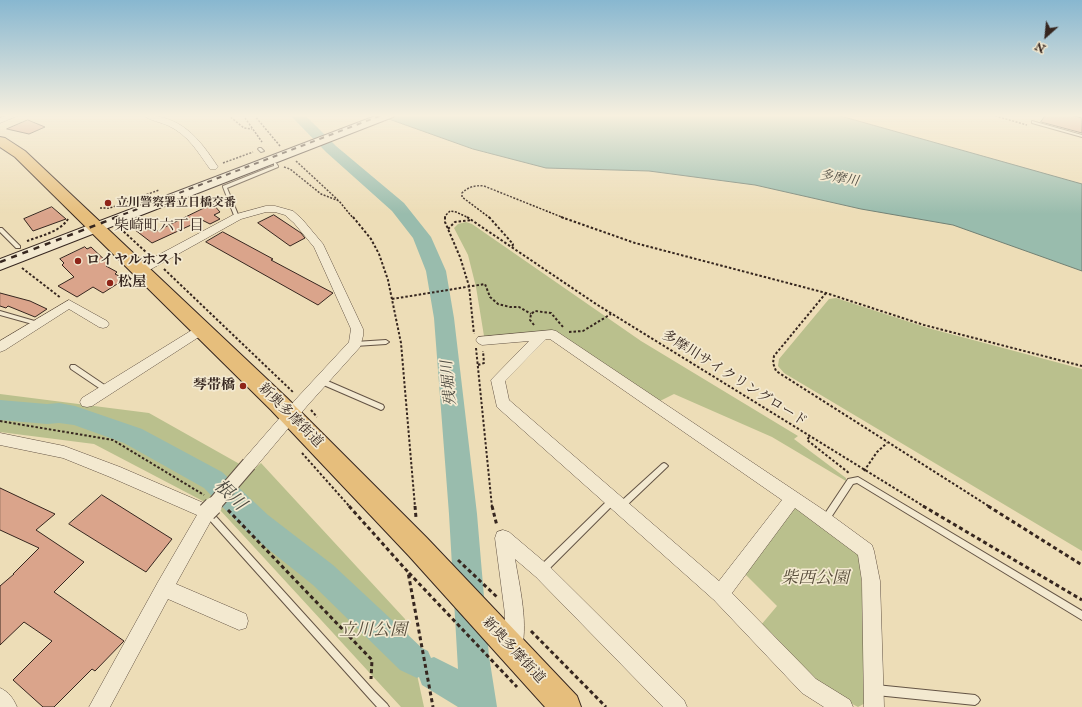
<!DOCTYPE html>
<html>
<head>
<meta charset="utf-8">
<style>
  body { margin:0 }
  #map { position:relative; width:1082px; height:707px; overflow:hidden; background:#edddb7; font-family:"IM FELL Double Pica",serif }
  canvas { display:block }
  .north { position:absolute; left:1026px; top:16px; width:40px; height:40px; -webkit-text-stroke:3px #f3e9d0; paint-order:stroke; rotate:207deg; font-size:11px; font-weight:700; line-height:16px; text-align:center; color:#36261f }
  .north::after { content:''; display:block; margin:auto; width:14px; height:18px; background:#36261f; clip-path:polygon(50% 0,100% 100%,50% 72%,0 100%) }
</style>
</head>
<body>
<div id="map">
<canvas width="1082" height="707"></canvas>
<div class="north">N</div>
</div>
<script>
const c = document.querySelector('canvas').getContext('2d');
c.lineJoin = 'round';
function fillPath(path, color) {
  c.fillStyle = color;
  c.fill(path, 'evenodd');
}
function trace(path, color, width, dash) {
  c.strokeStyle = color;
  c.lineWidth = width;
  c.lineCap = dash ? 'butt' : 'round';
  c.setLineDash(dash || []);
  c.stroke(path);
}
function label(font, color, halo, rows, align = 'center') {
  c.font = font + ' "IM FELL Double Pica","Noto Serif JP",serif';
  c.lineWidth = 3.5;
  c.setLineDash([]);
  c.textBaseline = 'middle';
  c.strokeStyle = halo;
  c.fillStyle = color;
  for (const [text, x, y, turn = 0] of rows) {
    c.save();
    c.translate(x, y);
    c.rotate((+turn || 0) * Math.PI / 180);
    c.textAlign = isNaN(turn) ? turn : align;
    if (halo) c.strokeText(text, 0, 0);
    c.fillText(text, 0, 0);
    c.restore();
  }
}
const green = new Path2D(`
  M466 222 472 224 641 341 798 436 794 439 846 478V481L772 437 674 394 658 402 554 331 484 336 476 287 468 255 454 228 458 224Z
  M836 298 928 328 1082 369V551L784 373 778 366 779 359 829 299Z
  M0 394 149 413 252 471 261 463 405 619 424 707H401L220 510 94 444 0 432Z
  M795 506 859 554 871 700 858 707 810 681 761 625 777 606 745 574Z`);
const water = new Path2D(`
  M378 115H837L1082 184V271L953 225 861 209 755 185 649 171 546 168 473 149Z`);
const river = new Path2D(`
  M290 115H305L336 146 404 203 431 237 446 271 454 318 477 514 489 656 497 707H458L422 685 419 677 417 678 400 670 313 585 248 533 204 488 124 443 74 425 59 423 47 424 0 420V400L47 404 59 403 75 406 142 429 222 472 268 515 333 565 422 648 428 651 431 658 434 657 458 669 449 514 434 318 426 271 413 238 392 211 326 152Z`);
const building = new Path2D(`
  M1046 115H1071L1082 118V133L1041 122Z
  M28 120 45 127 29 134 7 129Z
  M213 204 220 212 214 215 220 219 210 224 202 220 152 243 130 226 132 221 154 232Z
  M52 207 66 219 33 231 24 219Z
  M274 215 301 233 305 238 290 246 258 223Z
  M223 232 273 259 271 260 333 293 318 305 206 242Z
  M85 247 87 249 91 247 109 264 106 266 117 272 115 274 125 279 103 293 93 287 77 297 58 286 74 277 62 265 64 263 60 259Z
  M0 293 30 301 47 309 35 317 8 306 6 308 0 306Z
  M0 488 55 514 36 530 84 562 54 592 124 641 95 671 92 669 54 707H43L13 680 52 641 24 622 0 645V586L14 574H13L39 548 0 530Z
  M102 495 172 539 146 572 69 524Z`);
const pathFar2 = new Path2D(`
  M228 115 244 128 252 129
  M243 115 262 142
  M254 115 280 146
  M992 115 1027 125
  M296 161 338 200
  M223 163 253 152
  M284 167 290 169 321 194 339 201 353 218
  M100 208H110L159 190
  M445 218V216L450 211 456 212 469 218
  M490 218 462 197V193C468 187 475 185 484 186L564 218`);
const pathFar1 = new Path2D(`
  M353 217 371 239 379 254 388 280 401 343 415 507
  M445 217V222L460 257 469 286 474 334
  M467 217 596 304 925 507
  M489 217 513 244 512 248
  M561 217 635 243 826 293 924 325 1082 366
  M123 228 122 230 148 254
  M448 229 455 222 472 220
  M27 241C40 236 60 232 68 219
  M22 268 61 298
  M164 269 294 393
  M826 293 774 356 773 363 776 371 990 507
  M392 299 485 284 490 297 498 304 510 307H519L531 314
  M534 325 530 320 531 314 535 311 551 313 563 327
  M569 332 583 331 611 314
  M476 348 492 507
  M478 365 484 363 483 351
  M311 410 317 417
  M0 421 113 440 204 495
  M809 437 807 440 849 473
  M302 453 350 507
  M864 471 877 452 887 443`);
const path = new Path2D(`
  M349 506 408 572 433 707
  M415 506 416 518
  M492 506 497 526
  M923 506 1082 600
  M988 506 1082 565
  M228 510 372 660 371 679
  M458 560 497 597
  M409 573 517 687
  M531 631 606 707`);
const service = new Path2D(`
  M1032 121 1082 135V137L1032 123Z
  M259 148H261L264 151 261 152 258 149Z
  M274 163H276L278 166V167L227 188 239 217V218H235L223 187V186L268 168 274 166Z
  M0 228H2L20 246V248H16L0 232Z
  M0 311 38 322 39 323 36 325 0 315Z
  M386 340 389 342 386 344 355 346 352 344 355 342Z
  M71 365H75L109 388 110 390 109 392H105L71 369 70 367Z
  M319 379H323L383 405 384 407 383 409 381 410 379 409 319 383 318 381Z
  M664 463 666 464 668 466 666 468 624 508 621 509 618 508 617 506 618 504 662 464Z
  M858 477 1082 611V620L857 483 853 484 828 522 825 523 822 522 821 520 822 518 848 479Z
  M612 498 615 499 616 501 615 503 545 573 542 574 539 573 538 570 539 567 609 499Z
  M208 510 211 511 374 691 387 704 389 707H377L368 697 205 515 204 513 205 511Z
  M876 685 975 695 978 697 980 700 978 703 975 705 876 695 873 693 871 690 873 687Z`);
const minor = new Path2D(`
  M8 115H20L0 123V118Z
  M143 115C181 115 199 138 218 167L216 169H210C198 152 188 135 169 126 161 122 150 121 143 115Z
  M266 206H275L293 211 302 219 323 244 363 329V336L360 347 307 406 254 469 249 471 244 469 241 464 244 459 297 398 349 342 351 329 314 247 294 223 285 215 275 212H266L241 219 144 273H136L134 270 136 267 233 215Z
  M69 300 107 321 109 324 107 327 103 328 99 327 69 309 5 350 0 352V341Z
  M201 326 205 327 207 330 205 333 92 406 87 407 82 406 80 402 82 398 197 327Z
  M552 330 556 331 831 515 872 545 874 551 880 581 884 707H864L862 581 858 555 795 508 732 593 816 679 850 700 853 707H824L802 693 714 600 497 407 491 380 529 341 482 345 478 343 476 340 478 337ZM546 339H550L782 500 719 581 509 400 505 381Z
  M0 433 64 446 120 467 213 507 215 512 213 517 176 584 246 614 248 621 246 628 239 630 168 599 110 707H89L158 582 197 515 110 477 63 458 0 445Z
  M503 530 509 532 548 565 684 700 687 707H663L536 577 515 559C519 584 530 629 520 653L513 655 506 653 504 646 505 614 495 538 497 532Z
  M0 688C9 692 13 698 17 707H0Z`);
const secondary = new Path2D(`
  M378 115H395L393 117 0 270V259Z`);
const primary = new Path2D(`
  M0 137 5 138 25 151 287 398 427 538 577 696 581 707H545L409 556 271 410 15 157 0 147Z`);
const railFar1 = new Path2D(`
  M114 218 382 115`);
const rail = new Path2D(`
  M0 262 117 217`);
const minorBridgeFar1 = new Path2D(`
  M212 507 249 464`);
const minorBridge = new Path2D(`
  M207 512 213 506`);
const markers = [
  [108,203,4,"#8f2418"],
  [78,261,4,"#8f2418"],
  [110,283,4,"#8f2418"],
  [243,386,4,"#8f2418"]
];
const farPoinames = [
  ["立川警察署立日橋交番",116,203]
];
const farWaternames = [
  ["多摩川",839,179,10]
];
const poiNames = [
  ["ロイヤルホスト",86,261],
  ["松屋",118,283],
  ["琴帯橋",235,386,"right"]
];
const streetNames = [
  ["多摩川サイクリングロード",734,379,32],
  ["新奥多摩街道",290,416,45],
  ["新奥多摩街道",513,651,47]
];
const neighbourhoodNames = [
  ["柴崎町六丁目",159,227]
];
const waterNames = [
  ["残堀川",450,383,-95]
];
const nearParknames = [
  ["柴西公園",815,579],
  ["立川公園",373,631]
];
const nearWaternames = [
  ["根川",229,496,43]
];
fillPath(green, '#bac08d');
fillPath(water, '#99bcad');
trace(water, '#718074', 1);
fillPath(river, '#99bcad');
fillPath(building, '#daa48b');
trace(building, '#36261f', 1);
trace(service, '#645445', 2);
trace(minor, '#645445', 1);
trace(secondary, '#36261f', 2);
trace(primary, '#36261f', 2);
trace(pathFar2, '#36261f', 1.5, [2, 1.5]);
trace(pathFar1, '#36261f', 2, [2.5, 2]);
trace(path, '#36261f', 3, [4, 3]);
fillPath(service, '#f3e9d0');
fillPath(minor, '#f3e9d0');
fillPath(secondary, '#f3e9d0');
fillPath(primary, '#e6be7c');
trace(railFar1, '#36261f', 2, [5, 5]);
trace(rail, '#36261f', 2.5, [6, 6]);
trace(minorBridgeFar1, '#645445', 16, []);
trace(minorBridge, '#645445', 20, []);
trace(minorBridgeFar1, '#f3e9d0', 14);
trace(minorBridge, '#f3e9d0', 18);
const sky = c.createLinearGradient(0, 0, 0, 214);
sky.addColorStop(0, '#88b7d0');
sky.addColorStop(0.54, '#f7f0df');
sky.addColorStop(1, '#f7f0df00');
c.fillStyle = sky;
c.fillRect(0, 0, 1082, 214);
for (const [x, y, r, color] of markers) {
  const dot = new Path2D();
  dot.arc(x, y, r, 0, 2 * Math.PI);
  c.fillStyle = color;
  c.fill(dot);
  trace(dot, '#f3e9d0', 1.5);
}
label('bold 12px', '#36261f', '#f3e9d0', farPoinames, 'left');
label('italic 13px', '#4f4c42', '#f3e9d0', farWaternames);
label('bold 14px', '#36261f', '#f3e9d0', poiNames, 'left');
label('14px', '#36261f', '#f3e9d0', streetNames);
label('15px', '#36261f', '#f3e9d0', neighbourhoodNames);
label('italic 15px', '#4f4c42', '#f3e9d0', waterNames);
label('italic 17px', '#574c3a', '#f3e9d0', nearParknames);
label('italic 18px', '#4f4c42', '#f3e9d0', nearWaternames);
</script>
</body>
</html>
